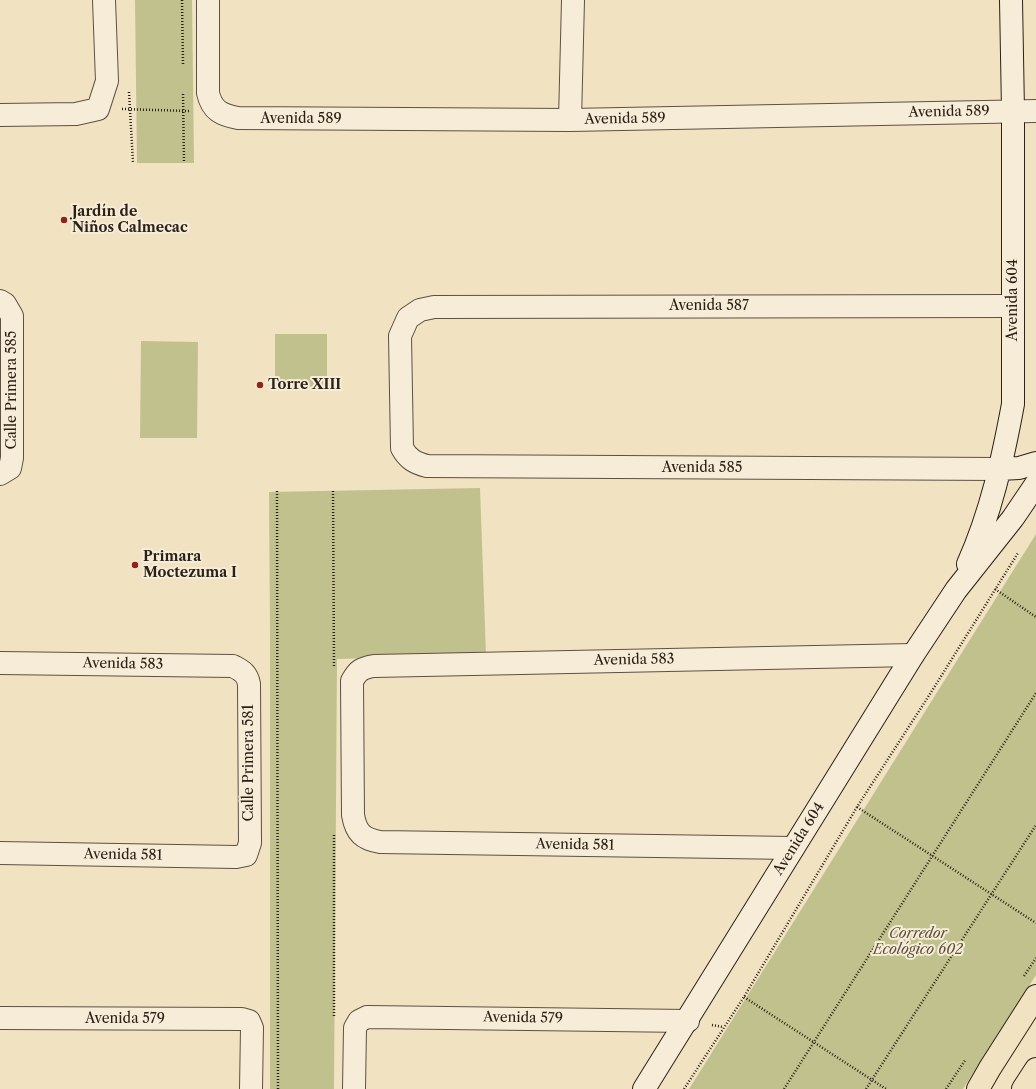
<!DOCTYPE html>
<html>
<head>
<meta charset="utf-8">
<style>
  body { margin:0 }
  canvas { display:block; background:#f1e2c2 }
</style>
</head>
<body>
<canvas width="1036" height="1089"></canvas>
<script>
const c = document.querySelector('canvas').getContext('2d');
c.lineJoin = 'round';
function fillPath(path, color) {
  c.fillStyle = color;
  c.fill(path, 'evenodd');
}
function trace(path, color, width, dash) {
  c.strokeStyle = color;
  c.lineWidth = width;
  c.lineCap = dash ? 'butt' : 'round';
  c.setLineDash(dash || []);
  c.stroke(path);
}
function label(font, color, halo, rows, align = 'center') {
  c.font = font + ' "Libre Caslon Text",serif';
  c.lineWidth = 4;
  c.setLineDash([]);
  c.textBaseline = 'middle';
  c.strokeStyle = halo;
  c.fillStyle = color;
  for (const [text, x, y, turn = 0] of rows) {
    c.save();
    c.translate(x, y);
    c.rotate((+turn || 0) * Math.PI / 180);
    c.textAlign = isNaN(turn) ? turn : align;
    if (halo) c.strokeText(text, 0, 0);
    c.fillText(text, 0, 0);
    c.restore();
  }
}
const green = new Path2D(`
  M135 0H192L194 163H137Z
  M275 334H327V387H275Z
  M141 341 198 342 197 438H140Z
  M480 488 486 655 337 659 334 1089H270V635L269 492Z
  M1036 534V975L963 1089H689Z`);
const path = new Path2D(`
  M182 0 183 65
  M129 92 133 163
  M183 94 184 163
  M122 109 189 111
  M277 491 278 1089
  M333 491 334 666
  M995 589 1036 617
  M857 807 1036 923
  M334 835V1016
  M1024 976 1036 958
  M744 997 886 1089
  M712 1025 723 1027
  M684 1089 744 997 857 807 930 694 1018 553
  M784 1089 1036 693
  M866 1089 1036 825
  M946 1089 966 1059`);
const street = new Path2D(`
  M208 0V93C212 111 222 115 238 118L570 120 1036 111
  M0 115 76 114 98 109 107 81 104 0
  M570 120 573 0
  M0 301 5 304 12 316V458L10 468 0 474
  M1000 469 427 466C415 463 408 459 402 448L400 336 408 318 420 310 434 307 1012 306
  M0 663 233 666C242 671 247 673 249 684L250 843 246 855 236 857 0 853
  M793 848 380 842C363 839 356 833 353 815L352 681C358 670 362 668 374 666L913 655
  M0 1018 242 1019 249 1021 252 1028 251 1089
  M354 1089 355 1028 359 1021 367 1017 688 1021`);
const secondary = new Path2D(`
  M1000 469 1019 468 1036 463
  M968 564C991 513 1003 458 1013 404V111L1011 0
  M644 1089 913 655 956 590 1013 518 1036 484`);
const primary = new Path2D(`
  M978 1089 990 1068 1036 996
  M1023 1089 1036 1069`);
const markers = [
  [64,220,4,"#8f2418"],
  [260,385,4,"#8f2418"],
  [135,565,4,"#8f2418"]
];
const streetNames = [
  ["Avenida 589",949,112,-1],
  ["Avenida 589",301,119],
  ["Avenida 589",625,119,-1],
  ["Avenida 604",1013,300,-90],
  ["Avenida 587",709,306],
  ["Calle Primera 585",12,390,-90],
  ["Avenida 585",702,468],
  ["Avenida 583",634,660,-1],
  ["Avenida 583",123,664,1],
  ["Calle Primera 581",249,763,-90],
  ["Avenida 604",799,839,-58],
  ["Avenida 581",575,845,1],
  ["Avenida 581",123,855,1],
  ["Avenida 579",523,1018,1],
  ["Avenida 579",125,1019]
];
const poiNames = [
  ["Jardín de",72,212],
  ["Niños Calmecac",72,228],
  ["Torre XIII",268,385],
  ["Primara",143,557],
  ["Moctezuma I",143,573]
];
const parkNames = [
  ["Corredor",918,934],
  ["Ecológico 602",918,950]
];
fillPath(green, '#c1c18e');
trace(street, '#5d5142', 24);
trace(secondary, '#2c2117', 24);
trace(primary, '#2c2117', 24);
trace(path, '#2c2117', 2.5, [1, 2]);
trace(street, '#f6ecd7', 22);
trace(secondary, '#f6ecd7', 22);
trace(primary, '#f1e2c2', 22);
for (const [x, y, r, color] of markers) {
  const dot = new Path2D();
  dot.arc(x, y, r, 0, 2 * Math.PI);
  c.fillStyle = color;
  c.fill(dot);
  trace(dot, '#f6ecd7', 1.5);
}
label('14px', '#2c2117', '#f6ecd7', streetNames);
label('bold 14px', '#2c2117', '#f6ecd7', poiNames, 'left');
label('italic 14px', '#59513b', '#f6ecd7', parkNames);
</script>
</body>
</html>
